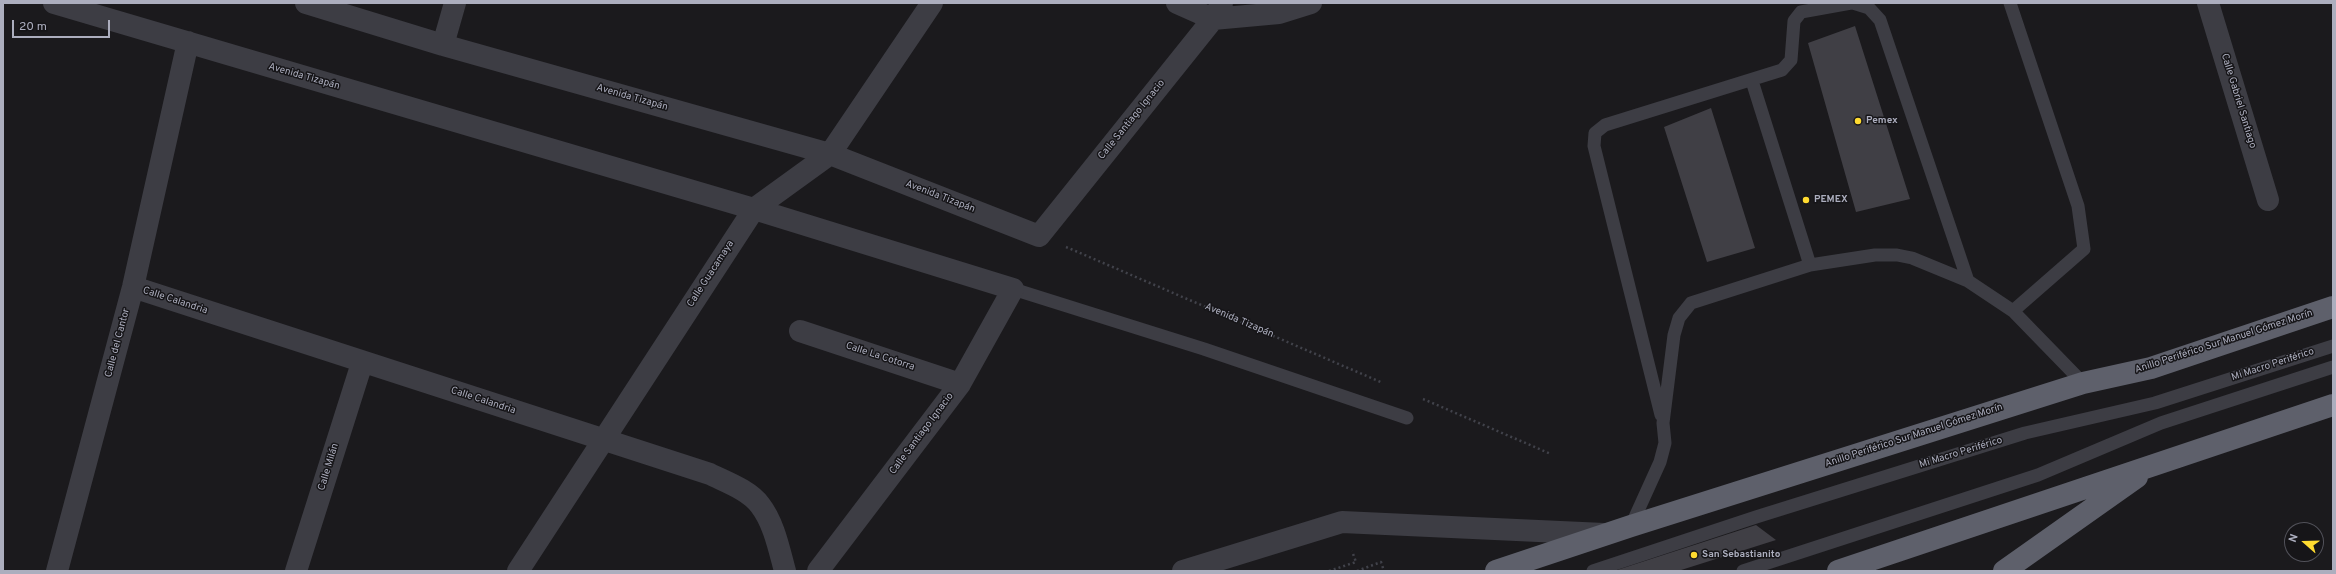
<!DOCTYPE html>
<html>
<head>
<meta charset="utf-8">
<style>
  body { margin:0 }
  #map { position:relative; width:2336px; height:574px; overflow:hidden; background:#1b1a1d; font-family:Overpass,sans-serif }
  canvas { display:block }
  .frame { position:absolute; inset:0; border:4px solid #acaebe; pointer-events:none }
  .north { position:absolute; left:2284px; top:522px; width:40px; height:40px; box-sizing:border-box; background:#161518; border:1px solid #52525a; border-radius:50%; rotate:290deg; font-size:11px; font-weight:700; line-height:16px; text-align:center; color:#acaebe }
  .north::after { content:''; display:block; margin:auto; width:14px; height:18px; background:#ffdb30; clip-path:polygon(50% 0,100% 100%,50% 72%,0 100%) }
  .scale { position:absolute; left:12px; top:20px; width:98px; height:18px; box-sizing:border-box; border:2px solid #acaebe; border-top:0; padding-left:5px; font-size:12px; line-height:14px; white-space:nowrap; color:#acaebe; -webkit-text-stroke:3px #161518; paint-order:stroke }
</style>
</head>
<body>
<div id="map">
<canvas width="2336" height="574"></canvas>
<div class="frame"></div>
<div class="north">N</div>
<div class="scale">20 m</div>
</div>
<script>
const c = document.querySelector('canvas').getContext('2d');
c.lineJoin = 'round';
function fillPath(path, color) {
  c.fillStyle = color;
  c.fill(path, 'evenodd');
}
function trace(path, color, width, dash) {
  c.strokeStyle = color;
  c.lineWidth = width;
  c.lineCap = dash ? 'butt' : 'round';
  c.setLineDash(dash || []);
  c.stroke(path);
}
function label(font, color, halo, rows, align = 'center') {
  c.font = font + ' Overpass,sans-serif';
  c.lineWidth = 3;
  c.setLineDash([]);
  c.textBaseline = 'middle';
  c.strokeStyle = halo;
  c.fillStyle = color;
  for (const [text, x, y, turn = 0] of rows) {
    c.save();
    c.translate(x, y);
    c.rotate((+turn || 0) * Math.PI / 180);
    c.textAlign = isNaN(turn) ? turn : align;
    if (halo) c.strokeText(text, 0, 0);
    c.fillText(text, 0, 0);
    c.restore();
  }
}
const building = new Path2D(`
  M1855 26 1910 199 1856 212 1808 43Z
  M1711 108 1755 248 1707 262 1664 127Z
  M1756 525 1776 540 1678 571H1614Z`);
const path = new Path2D(`
  M1066 247 1383 383
  M1423 399 1551 454
  M1329 571 1356 562 1352 551
  M1357 571 1381 562 1384 571`);
const service = new Path2D(`
  M1853 3 1869 8 1880 20 1968 281
  M2010 3 2078 206 2084 249 2013 311
  M1752 81 1810 265
  M1013 289 1204 349 1407 418
  M1661 415 1594 146 1595 133 1605 125 1782 70 1791 60 1794 21 1801 12 1851 3
  M1631 526 1660 462 1665 443 1663 423 1674 335 1679 318 1691 303 1810 265 1875 255H1897L1912 258 1968 281 2013 311 2083 383
  M1593 571 1756 517 2025 433 2155 403 2333 346
  M1743 571 2038 475 2161 423 2333 367`);
const minor = new Path2D(`
  M54 3 754 209 1013 289 960 384 818 571
  M306 3 443 45 830 154 1039 236 1213 19 1222 3
  M1177 3 1213 19 1279 13 1311 3
  M2208 3 2268 200
  M443 45 455 3
  M133 287 710 474C726 482 749 490 760 505 774 523 779 549 785 571
  M800 331 960 384
  M57 571 133 287 188 42
  M296 571 362 363
  M518 571 754 209 830 154 932 3`);
const tertiary = new Path2D(`
  M1183 571 1342 522 1604 534`);
const trunk = new Path2D(`
  M1496 571 1631 526 2083 383 2151 368 2333 307
  M1838 571 2333 405
  M2004 571 2137 477`);
const markers = [
  [1858,121,4,"#ffdb30"],
  [1806,200,4,"#ffdb30"],
  [1694,555,4,"#ffdb30"]
];
const streetNames = [
  ["Avenida Tizapán",304,77,16],
  ["Avenida Tizapán",632,98,16],
  ["Calle Gabriel Santiago",2238,101,73],
  ["Calle Santiago Ignacio",1132,120,-51],
  ["Avenida Tizapán",940,197,21],
  ["Calle Guacamaya",711,274,-57],
  ["Calle Calandria",175,301,18],
  ["Avenida Tizapán",1239,321,23],
  ["Anillo Periférico Sur Manuel Gómez Morín",2224,342,-18],
  ["Calle del Cantor",118,343,-75],
  ["Calle La Cotorra",880,357,18],
  ["Mi Macro Periférico",2273,365,-18],
  ["Calle Calandria",483,401,18],
  ["Calle Santiago Ignacio",922,434,-53],
  ["Anillo Periférico Sur Manuel Gómez Morín",1914,436,-18],
  ["Mi Macro Periférico",1961,453,-17],
  ["Calle Milán",329,467,-73]
];
const poiNames = [
  ["Pemex",1866,121],
  ["PEMEX",1814,200],
  ["San Sebastianito",1702,555]
];
fillPath(building, '#403f45');
trace(path, '#41424a', 2.5, [2, 3]);
trace(service, '#3d3d44', 13);
trace(minor, '#3d3d44', 22);
trace(tertiary, '#3d3d44', 22);
trace(trunk, '#5e606b', 22);
for (const [x, y, r, color] of markers) {
  const dot = new Path2D();
  dot.arc(x, y, r, 0, 2 * Math.PI);
  c.fillStyle = color;
  c.fill(dot);
  trace(dot, '#161518', 1.5);
}
label('10px', '#acaebe', '#161518', streetNames);
label('bold 10px', '#acaebe', '#161518', poiNames, 'left');
</script>
</body>
</html>
